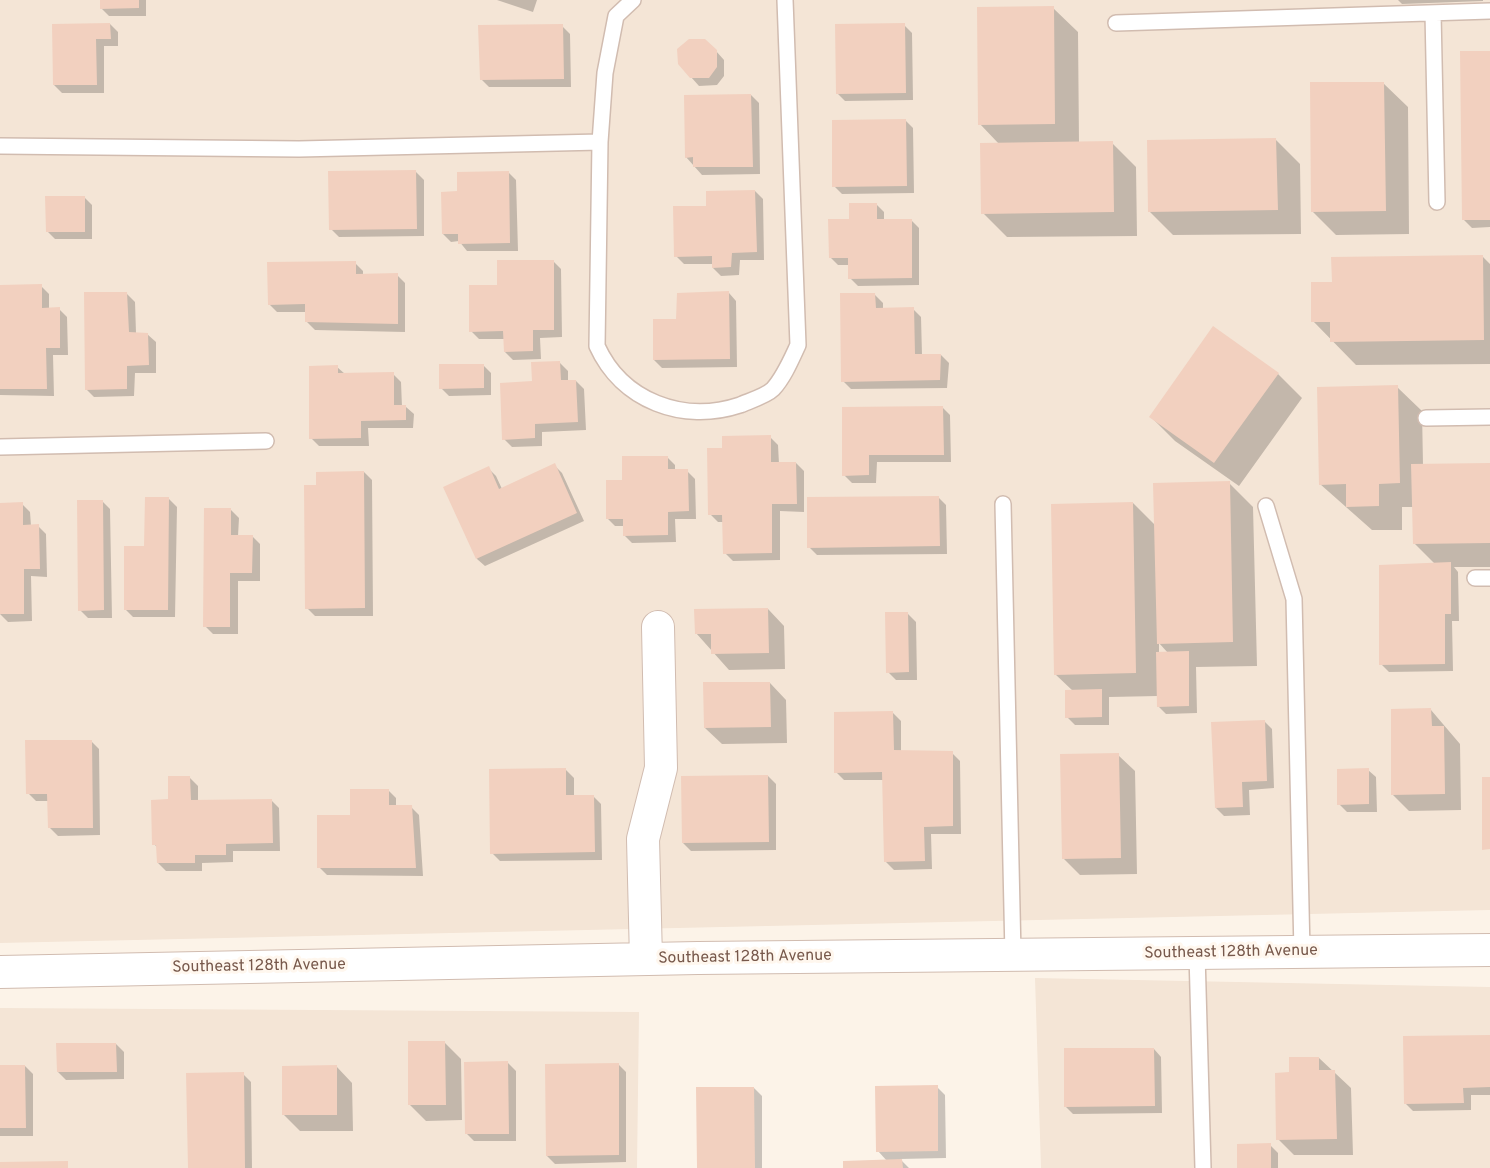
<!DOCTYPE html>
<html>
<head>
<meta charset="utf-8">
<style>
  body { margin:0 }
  canvas { display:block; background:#fcf3e8 }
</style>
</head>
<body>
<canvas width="1490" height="1168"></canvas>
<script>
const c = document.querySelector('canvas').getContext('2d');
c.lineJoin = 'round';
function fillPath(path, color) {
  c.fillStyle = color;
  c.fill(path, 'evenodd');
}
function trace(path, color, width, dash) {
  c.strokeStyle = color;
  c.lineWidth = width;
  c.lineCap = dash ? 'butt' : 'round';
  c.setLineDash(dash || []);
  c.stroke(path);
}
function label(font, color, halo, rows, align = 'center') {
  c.font = font + ' Overpass,sans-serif';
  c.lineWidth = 6;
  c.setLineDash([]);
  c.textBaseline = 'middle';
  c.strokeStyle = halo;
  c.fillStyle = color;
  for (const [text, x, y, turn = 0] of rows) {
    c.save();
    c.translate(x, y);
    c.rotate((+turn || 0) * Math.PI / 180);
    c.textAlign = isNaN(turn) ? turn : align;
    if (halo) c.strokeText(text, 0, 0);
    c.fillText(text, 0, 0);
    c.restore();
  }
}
const residential = new Path2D(`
  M0 0H1490V910L0 943Z
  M1035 978 1490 987V1168H1041Z
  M0 1008 639 1012 637 1168H0Z`);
const shadow = new Path2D(`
  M101 0H146V16H109L101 8Z
  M497 0H537L533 12Z
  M1398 0H1483V1L1402 4Z
  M1053 8 1078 32 1079 143H1112L1136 167 1137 236 1007 237 983 213 999 144 980 124Z
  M110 24 118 32V46H104V93H62L54 85 53 25Z
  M904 25 912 33 913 100 845 101 837 93Z
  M562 26 570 34 571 87H489L481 79Z
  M716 51 724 60V76L717 85 699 86 691 77Z
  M1490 52V227L1472 228 1464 220Z
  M1383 83 1408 107 1409 234 1336 235 1312 211Z
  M751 95 759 103 760 174 702 175 686 157Z
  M905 120 913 128 914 193 842 194 834 186Z
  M1276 140 1300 164 1301 234 1173 235 1149 211Z
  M416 172 424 180V236L339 237 331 229Z
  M508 172 516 180 518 251H467L459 241 451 242 443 234 458 193Z
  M755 191 763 199 764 260H740L739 275 721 276 713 268 714 264H684L676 256 708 207Z
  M84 197 92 205V239H55L47 231Z
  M876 204 884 212V220H911L919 228V285L858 286 850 278V265H838L830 257 851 221Z
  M1483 257 1490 264V364L1356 365 1313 321 1333 283Z
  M553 261 561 269 562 337 540 338 541 359 513 360 505 352V339H479L471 331 499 287Z
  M355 263 363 271V275H397L405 283V332L315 330 307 322V312H277L269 304Z
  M0 286H41L49 294V309H59L67 317 68 355H53L54 396 0 395Z
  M729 293 736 301 737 367 662 368 654 360 677 320Z
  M127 294 135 302 136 333 147 334 156 342V373H135L134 396 94 397 86 389Z
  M875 295 883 303V309H913L921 317 922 355H941L949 363 947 388 851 389 843 381Z
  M560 363 568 371V382L576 381 584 389 586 430 542 432V446L512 447 504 439 534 383Z
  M483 365 491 373V395L449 396 441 388Z
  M337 367 345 374H393L401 382 402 407H406L414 414 413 428H368L369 446H319L311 438Z
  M1278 374 1302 398 1239 486 1175 441 1151 417Z
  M1397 387 1422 411 1423 465 1490 464V567H1454L1458 572 1459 621H1452L1453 671 1389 672 1381 664 1435 564 1414 543V507H1402V530H1372L1320 484Z
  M942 407 950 415 951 462H877L876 483H852L844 475 843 409Z
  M770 437 778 445 779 464 796 463 804 471V512L780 511V560L733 561 725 553 724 522H718L710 514 723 449Z
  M667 457 675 465V471H687L695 479 696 519H675L676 542 632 543 624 535V526H615L607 518Z
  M554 465 562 473 584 521 485 566 477 559 488 468 496 476 502 489Z
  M364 472 372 480 373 616H315L307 608 317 487Z
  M1229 483 1253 507 1257 666 1196 667 1197 713 1166 714 1158 706V696L1109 697V725H1075L1067 717 1073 691 1055 674 1133 503 1156 526ZM1159 643 1168 653H1159Z
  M938 497 946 505 947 554 817 555 809 547Z
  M169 499 177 507 175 617H133L125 609 146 547Z
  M102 501 110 509 112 618H88L80 610Z
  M0 504H22L30 512 31 526H38L46 534 47 577 31 576 32 621 8 622 0 614Z
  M231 510 239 518 238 536H252L260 544V581H238V634H213L205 626Z
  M768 609 784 626 785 669 729 670 696 633Z
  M908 614 916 622 917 680H896L888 672Z
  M770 683 786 700 787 743 722 744 705 728Z
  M1431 710 1460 744 1461 810 1409 811 1392 794Z
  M893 713 901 721V752L952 753 960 761 961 834H931L932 869 894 870 886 862 884 780H844L836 772Z
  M1264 721 1272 729 1274 788 1249 790 1250 815 1224 816 1216 808Z
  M91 741 99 749 100 835 58 836 50 828 49 801H36L28 793Z
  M1118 755 1135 771 1137 874 1080 875 1064 859Z
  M566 770 574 778V797L593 796 601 804 602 860 500 861 492 853Z
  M1368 770 1376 777 1377 812H1347L1339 804Z
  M768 776 776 784V850L691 851 683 843Z
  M190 778 198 786V801L271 800 279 808 280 851H233V862L202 863V871H166L158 863V848L154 844 170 801Z
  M388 790 396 798V807H411L419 815 423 876 327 875 319 867 352 817Z
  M1490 1036V1095H1471V1110L1413 1111 1405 1103Z
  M444 1042 461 1059 462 1120 426 1121 410 1105Z
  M116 1044 124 1052V1079L66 1080 58 1072Z
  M1154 1049 1161 1057 1162 1113 1073 1114 1065 1106Z
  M1319 1058 1351 1088 1353 1155H1294L1278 1139 1291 1074Z
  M508 1063 516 1071V1141H474L466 1133Z
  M618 1064 626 1072V1162L555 1164 547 1156Z
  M0 1066H25L33 1074V1136H0Z
  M336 1066 352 1083 353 1131H300L284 1115Z
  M243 1074 251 1082 252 1168H189Z
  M937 1087 945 1095 946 1158 900 1159 909 1168H845L887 1161 878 1151Z
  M754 1088 762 1096V1168H699Z
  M1270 1145 1278 1153V1168H1239Z`);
const building = new Path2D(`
  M100 0H139V8L100 9Z
  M1054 6 1055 124 978 125 977 7Z
  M110 23 111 39H96L97 85H53L52 24Z
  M905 23 906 93 836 94 835 24Z
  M563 24 564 79 480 80 478 25Z
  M689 39H705L717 50V67L709 78H690L678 64 677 49Z
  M1460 51H1490V220H1462Z
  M1310 82H1384L1386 211 1311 212Z
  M751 94 753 167H693V157L685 158 684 95Z
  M906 119 907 186 832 187V120Z
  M1276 138 1278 210 1148 212 1147 140Z
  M1113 141 1114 212 981 214 980 143Z
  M416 170 417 229 329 230 328 171Z
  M509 171 510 243 458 244V234H442L441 192 457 191V172Z
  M755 190 757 252 732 253 731 267 712 268V256L674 257 673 206H706V191Z
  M45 196H85V232H46Z
  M849 203H877V219H912V278L848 279V258H829L828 219H849Z
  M1483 255 1484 340 1330 342V322H1311V282H1332L1331 257Z
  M497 260H554V330H533V351L504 352 503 331 469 332V285H497Z
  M356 261V274L398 273V324L305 322V304L268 305 267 262Z
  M42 284V308L60 307V348H46L47 389H0V285Z
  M729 291 730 359 653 360V319H676L677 293Z
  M84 292H127L129 332 148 333 149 365 127 366V389L85 390Z
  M840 293H875L876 308 914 307 915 354H941L940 380 841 382Z
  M1213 326 1279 373 1214 463 1149 417Z
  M560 361 561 380H576L578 422 535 424V438L502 440 500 383 532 381 531 362Z
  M439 364H484V388L439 389Z
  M338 365V373L394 372V405H406V420L361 421V438L309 439V366Z
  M1398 385 1400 483 1379 484V506L1346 507V484L1319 485 1317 387Z
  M943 406 944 455H869V475L842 476V407Z
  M771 435V462H796L797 504H772V553L723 554 722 515H708L707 448H722V436Z
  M622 456H668V469H688L689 511 668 512V535L623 536V519H606V480H622Z
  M555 463 577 513 476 559 443 487 489 466 499 489Z
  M1490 463V543L1413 544 1411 464Z
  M364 471 365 608 305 609 304 485H316V472Z
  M1230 481 1233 642 1157 644 1153 483Z
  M939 496 940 546 807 548V497Z
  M145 497H169L168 610H124V546H144Z
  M77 500H103L104 610 78 611Z
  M23 502V525L39 524 40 569H24V614H0V503Z
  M1133 502 1136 673 1054 675 1051 504Z
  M204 508H231V535H253L252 573H230V627H203Z
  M1451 562V614H1445V664L1379 665V565Z
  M768 608 769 653 711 654V634H695L694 609Z
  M885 612H908L909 672 886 673Z
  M1189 651V706L1157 707 1156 652Z
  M703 682H770L771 727 704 728Z
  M1102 689V717L1065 718V690Z
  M1431 708 1432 726H1444L1445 794 1391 795V709Z
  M893 711 894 750 953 751V826L924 827 925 861 884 862 882 772 834 773V712Z
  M1265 720 1267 781 1242 782 1243 807 1215 808 1211 722Z
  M25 740H92L93 828H48L47 794H26Z
  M1119 753 1121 858 1062 859 1060 754Z
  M566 768V795H594L595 852 490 854 489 769Z
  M1369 768V804L1337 805V769Z
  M768 775 769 842 682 843 681 776Z
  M168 776H190L191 800 272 799 273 843 226 844V855H195V863H157L156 845H152L151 800 168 799Z
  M1482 777H1490V849L1482 850Z
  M350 789H389V805H412L416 868H317V815H350Z
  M1490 1035V1087L1463 1088 1464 1103 1404 1104 1403 1036Z
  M408 1041H445L446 1105H408Z
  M56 1043H116L117 1072H57Z
  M1064 1048H1154L1155 1106 1064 1107Z
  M1289 1057H1319V1070H1335L1337 1139 1276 1140 1275 1073 1289 1072Z
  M508 1061 509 1134H465L464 1062Z
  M619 1063V1155L546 1156 545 1064Z
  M0 1065H25L26 1128H0Z
  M337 1065V1115H282V1066Z
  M244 1072 245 1168H188L186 1073Z
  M938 1085V1151L876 1152 875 1086Z
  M696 1087H754L755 1168H697Z
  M1271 1143V1168H1237V1144Z
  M902 1159 903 1168H843V1161Z
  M68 1161V1168H0V1162Z`);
const lane = new Path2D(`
  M633 0 616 16 605 73 600 142 597 346C622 401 683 424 740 405 749 401 766 396 773 389 784 377 791 360 798 345L785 0
  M1433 13 1437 202
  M1116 23 1490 11
  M0 146 299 149 600 142
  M1426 418 1490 417
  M0 447 266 441
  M1003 504 1013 955
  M1266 506 1294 599 1302 952
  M1475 578H1490
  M1197 954 1203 1168`);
const street = new Path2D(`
  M646 959 643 839 661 768 658 627
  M0 972 698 958 1490 950`);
const streetNames = [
  ["Southeast 128th Avenue",1231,953,-1],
  ["Southeast 128th Avenue",745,958,-1],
  ["Southeast 128th Avenue",259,967,-1]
];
fillPath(residential, '#f4e5d6');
fillPath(shadow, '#0003');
fillPath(building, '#f2d0bf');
trace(lane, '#d1bcb0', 18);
trace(street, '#d1bcb0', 34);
trace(lane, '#fff', 15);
trace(street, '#fff', 32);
label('16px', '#77584b', '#fff7ee', streetNames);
</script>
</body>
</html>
